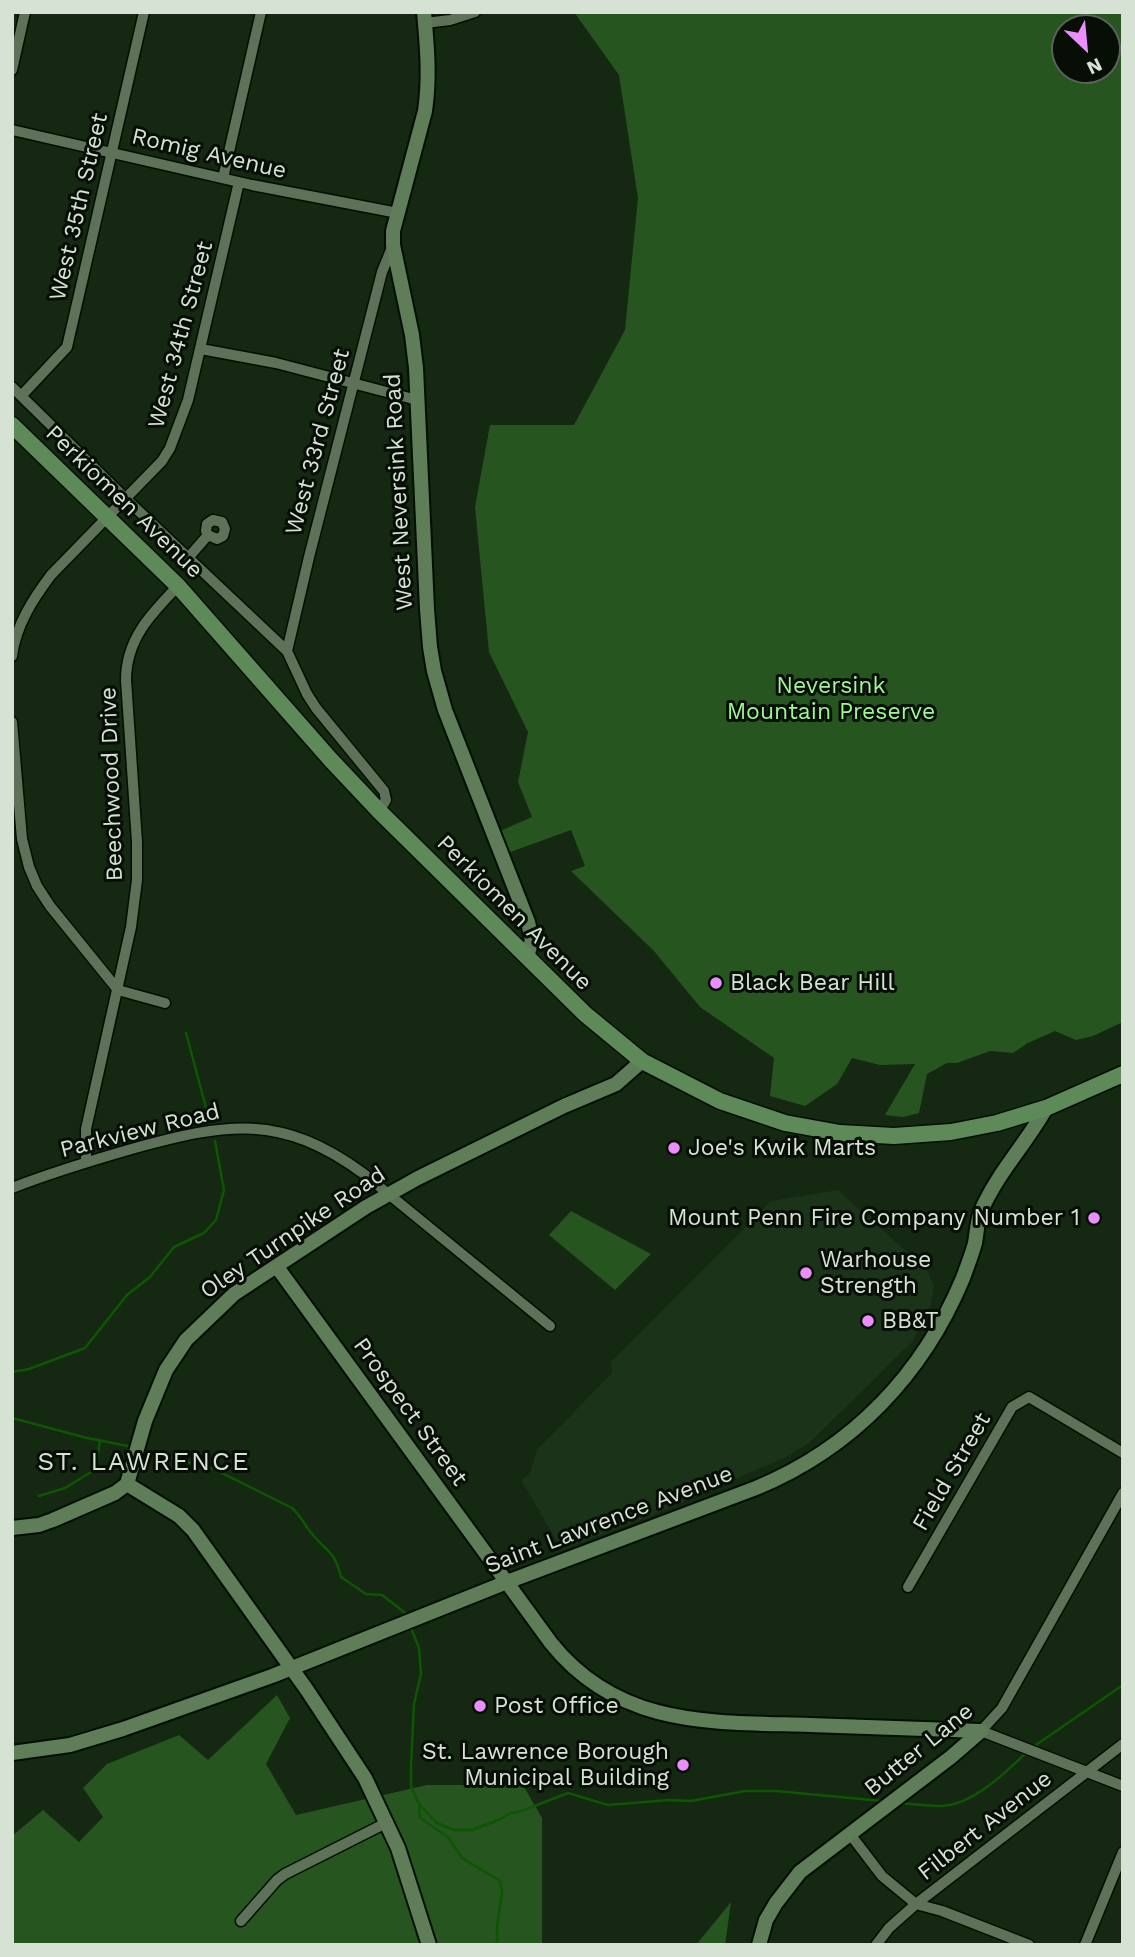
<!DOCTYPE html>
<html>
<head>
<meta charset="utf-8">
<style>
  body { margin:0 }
  #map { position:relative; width:1135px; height:1957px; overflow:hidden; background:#152812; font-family:"Work Sans",sans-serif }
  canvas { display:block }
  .frame { position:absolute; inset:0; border:14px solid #d6e2d4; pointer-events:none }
  .north { position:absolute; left:1051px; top:14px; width:70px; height:70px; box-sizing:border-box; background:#060e06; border:2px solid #596358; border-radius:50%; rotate:154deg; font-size:19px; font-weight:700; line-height:28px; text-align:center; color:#d6e2d4 }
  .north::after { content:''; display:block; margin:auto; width:24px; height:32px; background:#eb8dfc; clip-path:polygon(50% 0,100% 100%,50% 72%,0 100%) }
</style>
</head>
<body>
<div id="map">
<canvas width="1135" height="1957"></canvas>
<div class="frame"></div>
<div class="north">N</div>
</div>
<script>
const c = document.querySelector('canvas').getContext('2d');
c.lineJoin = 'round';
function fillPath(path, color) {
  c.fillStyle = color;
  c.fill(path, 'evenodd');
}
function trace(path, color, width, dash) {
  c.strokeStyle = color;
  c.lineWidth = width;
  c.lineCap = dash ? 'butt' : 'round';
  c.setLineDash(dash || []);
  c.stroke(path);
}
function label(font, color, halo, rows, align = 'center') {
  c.font = font + ' "Work Sans",sans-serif';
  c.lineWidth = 6;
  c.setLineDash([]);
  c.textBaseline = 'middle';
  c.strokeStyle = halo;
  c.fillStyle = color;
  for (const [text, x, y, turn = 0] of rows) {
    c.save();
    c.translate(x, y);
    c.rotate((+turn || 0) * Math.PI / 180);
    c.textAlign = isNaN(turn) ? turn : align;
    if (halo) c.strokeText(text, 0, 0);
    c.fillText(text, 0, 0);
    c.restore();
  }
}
const built = new Path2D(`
  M838 1190 927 1270 934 1286 931 1304 913 1341 809 1443 786 1457 653 1515 562 1550 521 1480 529 1475 537 1450 612 1373 611 1362 771 1201Z`);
const green = new Path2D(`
  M574 12H1123V1022L1093 1036 1076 1040 1055 1031 1028 1043 1013 1053 990 1051 957 1063H947L927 1074 919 1113 903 1117 885 1115 915 1064 880 1065 852 1058 837 1084 805 1106 770 1096 774 1058 700 1007 654 951 571 871 585 866 571 830 505 854 498 832 532 817 518 782 528 732 489 652 475 507 490 425H574L625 330 638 198 619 75ZM1065 28H1107V70H1065Z
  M571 1211 651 1254 615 1290 549 1235Z
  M277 1695 290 1718 266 1764 296 1815 427 1785H523L542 1818V1945H12V1836L43 1810 79 1842 103 1817 83 1788 107 1764 179 1735 208 1760Z
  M731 1902 725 1945H696Z`);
const stream = new Path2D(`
  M186 1033 209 1119
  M12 1372 29 1369 85 1348 127 1295 150 1277 174 1247 204 1233 216 1220 224 1190 215 1141
  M12 1418 87 1438 133 1447
  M142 1450 214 1469 292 1508C301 1516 305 1526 313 1535 329 1554 334 1550 341 1577L366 1594 382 1595 404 1612 408 1618
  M39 1496 65 1488 96 1469 100 1440
  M411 1628 419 1648 421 1674 414 1704 411 1766V1786L419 1804 420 1818 448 1837 462 1858 500 1881 502 1892 497 1927V1945
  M1033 1747 1123 1685
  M899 1803C913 1804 928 1806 942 1806 973 1805 1007 1771 1028 1751
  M419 1804 437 1823 454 1830H472L501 1819 510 1813 519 1812 568 1793 608 1805 669 1800 691 1801 745 1791H776L882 1801`);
const street = new Path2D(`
  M425 23 450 20 475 12
  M12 70 25 12
  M12 130 252 185 398 213
  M223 178 261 12
  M201 349 276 363 417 400
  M12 387 126 499 287 651 307 694 316 708 384 791 386 800 379 811
  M22 395 67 347 144 12
  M188 558 208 535 206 531 207 524 213 520 222 522 225 529 223 536 217 539 208 535
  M287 651 309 557 382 272 393 245
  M12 656C16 625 33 599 51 575L162 461 170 448 188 400 239 182
  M12 722 22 839 29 867 37 886 50 906 118 990 165 1003
  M86 1162V1129L131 927 137 880V842L126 680C126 639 151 614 178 586
  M12 1188C53 1172 93 1160 135 1148 227 1123 281 1113 364 1174L550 1326
  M1123 1493 1002 1708 981 1731 1123 1786
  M908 1587 1012 1407 1029 1397 1123 1453
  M850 1834 882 1876 916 1904 942 1911 1029 1945
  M241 1921 277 1880 285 1874 388 1822
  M876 1945 889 1928 916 1904 1123 1744
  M1085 1945 1123 1852`);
const secondary = new Path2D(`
  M424 12C427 46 430 77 425 111L393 231V245L412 335 416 368 427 609 430 647 434 671 445 710 528 922 532 940 527 957
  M277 1267 551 1643C619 1728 712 1722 810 1725 867 1727 924 1729 981 1731
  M127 1484 179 1516 193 1530 307 1690 365 1778 398 1848 429 1945
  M12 1528 39 1525 53 1520 115 1493 127 1484 145 1421 166 1370 186 1340 234 1294 366 1207 418 1178 564 1106 616 1084 642 1061
  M12 1753 70 1745 123 1729 272 1676 507 1582 756 1488C853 1448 923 1374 963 1278 967 1267 972 1254 975 1243 977 1232 977 1221 981 1211 998 1172 1026 1144 1046 1108
  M759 1945 766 1920 776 1903 800 1872 951 1757 981 1731`);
const primary = new Path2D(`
  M12 425 178 586 330 759 379 811 585 1014 642 1061 720 1101 785 1123 840 1133 894 1136 951 1132 997 1123 1046 1108 1123 1074`);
const markers = [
  [716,983,7,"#eb8dfc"],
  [674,1148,7,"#eb8dfc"],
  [1094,1218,7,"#eb8dfc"],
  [806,1273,7,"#eb8dfc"],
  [868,1321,7,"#eb8dfc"],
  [480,1706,7,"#eb8dfc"],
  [683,1765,7,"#eb8dfc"]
];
const streetNames = [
  ["Romig Avenue",209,154,13],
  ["West 35th Street",79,207,-77],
  ["West 34th Street",181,335,-75],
  ["West 33rd Street",318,442,-75],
  ["West Neversink Road",399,492,-93],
  ["Perkiomen Avenue",124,502,44],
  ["Beechwood Drive",112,784,-92],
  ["Perkiomen Avenue",514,913,45],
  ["Parkview Road",140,1131,-14],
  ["Oley Turnpike Road",293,1233,-34],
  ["Prospect Street",410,1412,54],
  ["Field Street",952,1472,-60],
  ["Saint Lawrence Avenue",609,1520,-21],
  ["Butter Lane",919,1750,-39],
  ["Filbert Avenue",985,1826,-38]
];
const parkNames = [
  ["Neversink",831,686],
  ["Mountain Preserve",831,712]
];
const poiNames = [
  ["Black Bear Hill",730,983],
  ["Joe's Kwik Marts",688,1148],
  ["Mount Penn Fire Company Number 1",1080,1218,"right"],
  ["Warhouse",820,1260],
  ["Strength",820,1286],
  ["BB&T",882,1321],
  ["Post Office",494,1706],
  ["St. Lawrence Borough",669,1752,"right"],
  ["Municipal Building",669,1778,"right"]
];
const quarterNames = [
  ["ST. LAWRENCE",144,1462]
];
fillPath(built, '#1b3318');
fillPath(green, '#265520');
trace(stream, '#0e5603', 2.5);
trace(street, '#021001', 13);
trace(secondary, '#021001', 18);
trace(primary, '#021001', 19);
trace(street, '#5d7259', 10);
trace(secondary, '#5e7d58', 14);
trace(primary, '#5e8958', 16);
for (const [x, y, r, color] of markers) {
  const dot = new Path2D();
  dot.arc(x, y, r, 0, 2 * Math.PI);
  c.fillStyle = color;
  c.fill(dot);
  trace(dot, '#060e06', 2.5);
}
label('23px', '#d6e2d4', '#060e06', streetNames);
label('23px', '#9ef792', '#060e06', parkNames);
label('23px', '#d6e2d4', '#060e06', poiNames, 'left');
c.letterSpacing = '2px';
label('26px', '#d6e2d4', '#060e06', quarterNames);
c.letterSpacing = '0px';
</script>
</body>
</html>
